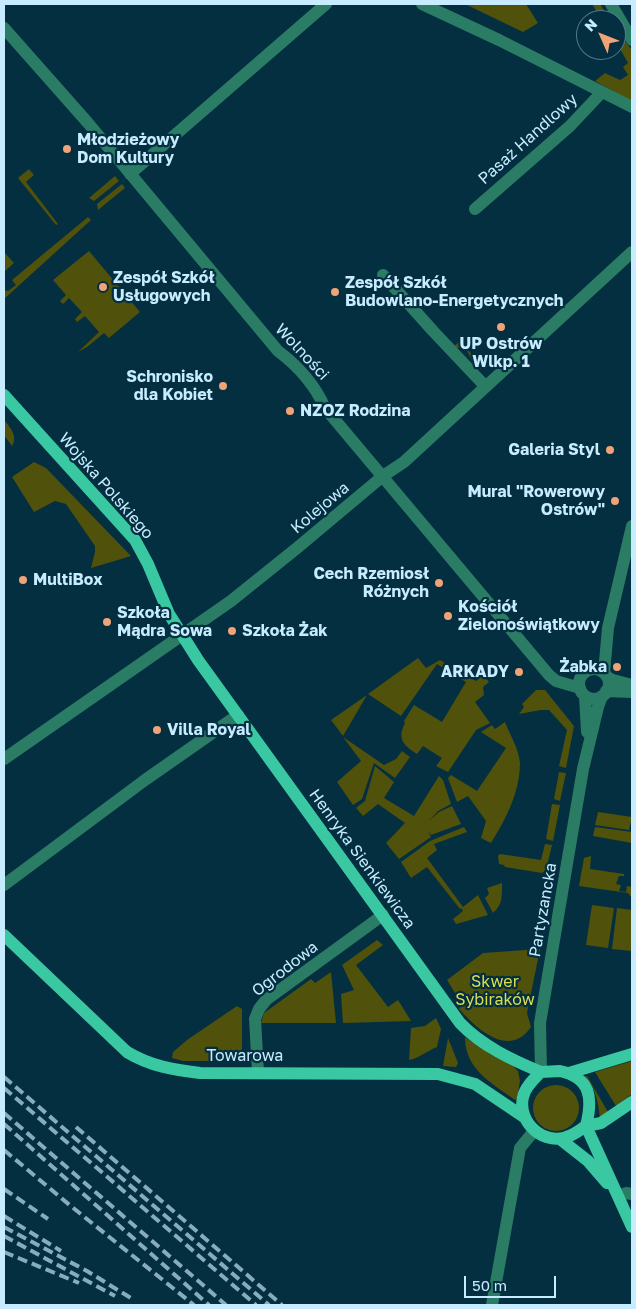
<!DOCTYPE html>
<html>
<head>
<meta charset="utf-8">
<style>
  body { margin:0 }
  #map { position:relative; width:636px; height:1309px; overflow:hidden; background:#042f40; font-family:"Golos Text",sans-serif }
  canvas { display:block }
  .frame { position:absolute; inset:0; border:5px solid #c8ecff; pointer-events:none }
  .north { position:absolute; left:576px; top:10px; width:50px; height:50px; box-sizing:border-box; background:#042f40; border:1px solid #527b8c; border-radius:50%; rotate:314deg; font-size:14px; font-weight:700; line-height:20px; text-align:center; color:#c8ecff }
  .north::after { content:''; display:block; margin:auto; width:18px; height:22px; background:#efa377; clip-path:polygon(50% 0,100% 100%,50% 72%,0 100%) }
  .scale { position:absolute; left:464px; top:1276px; width:92px; height:22px; box-sizing:border-box; border:2px solid #c8ecff; border-top:0; padding-left:6px; font-size:15px; line-height:18px; white-space:nowrap; color:#c8ecff; -webkit-text-stroke:4px #042f40; paint-order:stroke }
</style>
</head>
<body>
<div id="map">
<canvas width="636" height="1309"></canvas>
<div class="frame"></div>
<div class="north">N</div>
<div class="scale">50 m</div>
</div>
<script>
const c = document.querySelector('canvas').getContext('2d');
c.lineJoin = 'round';
function fillPath(path, color) {
  c.fillStyle = color;
  c.fill(path, 'evenodd');
}
function trace(path, color, width, dash) {
  c.strokeStyle = color;
  c.lineWidth = width;
  c.lineCap = dash ? 'butt' : 'round';
  c.setLineDash(dash || []);
  c.stroke(path);
}
function label(font, color, halo, rows, align = 'center') {
  c.font = font + ' "Golos Text",sans-serif';
  c.lineWidth = 4.5;
  c.setLineDash([]);
  c.textBaseline = 'middle';
  c.strokeStyle = halo;
  c.fillStyle = color;
  for (const [text, x, y, turn = 0] of rows) {
    c.save();
    c.translate(x, y);
    c.rotate((+turn || 0) * Math.PI / 180);
    c.textAlign = isNaN(turn) ? turn : align;
    if (halo) c.strokeText(text, 0, 0);
    c.fillText(text, 0, 0);
    c.restore();
  }
}
const green = new Path2D(`
  M465 4H526L538 23 523 32Z
  M592 4H600L610 20H602Z
  M616 30 632 50V102L595 81 605 73 620 80 628 75 623 67 628 63 616 42Z
  M29 169 34 175 26 182 58 224 56 225 18 178Z
  M115 176 119 181 94 201 89 198Z
  M122 184 125 188 98 210 97 204Z
  M88 217 91 220 4 299V290L8 291 16 285 12 280Z
  M89 251 140 312 109 338 104 333 87 347 78 352 99 332 85 316 77 322 75 319 82 312 69 298 63 304 60 301 66 295 53 280Z
  M4 252 14 263 5 271 4 270Z
  M460 341 484 368 477 369 466 349 453 347Z
  M4 420C11 428 18 437 12 446L4 435Z
  M34 462 46 468 131 556 91 568 95 552V546L66 504 55 501 34 512 12 477Z
  M418 658 426 668 440 660 476 681 483 675 489 682 483 687 484 695 475 702 490 723 476 730 448 772 436 766 442 758 423 746 417 754C403 745 397 739 405 723L404 721 414 705 442 722 466 682 437 664 401 716 368 694Z
  M536 690H545L574 726 566 768 559 766 567 730 549 710H541L519 714 524 707 522 704Z
  M367 695 343 736 331 720Z
  M505 722C510 735 519 749 520 763 520 792 506 819 491 843L481 838 486 821 468 796 457 802 448 778 451 775 477 791 506 748 481 732 492 725 495 729Z
  M343 737 384 765 396 759 402 751 410 757 395 778 374 763 362 799 353 805 337 782 361 761Z
  M375 766 394 782 384 798 414 816 439 776 443 780 451 804 438 811 429 821 439 812 452 806 461 824 431 835 428 831 431 837 399 859 386 843 405 823 378 804 363 816 356 808 365 801Z
  M559 772 566 773 560 801 554 799Z
  M552 804 560 805 553 841 546 839Z
  M598 812 632 817 629 830 595 825Z
  M464 827 467 832 434 844 437 850 427 858 463 907 478 895 488 915 456 924 453 919 463 911 461 908 460 909 427 867 411 878 401 862 430 841Z
  M595 827 632 832V843L593 836Z
  M545 844 552 845 546 870 542 873 505 867 504 865 499 864 498 856 500 854 541 860Z
  M591 856 590 869 624 874V876H619L616 884 621 885 619 891 626 892 627 886 632 887V898L628 893 579 886 584 858Z
  M502 883C502 894 503 905 493 913L485 898 489 894 487 888Z
  M592 905 614 908 608 948 586 945Z
  M617 908 632 910V951L612 949Z
  M377 940 383 945 356 965 388 1007 398 1000 411 1021 343 1023 341 994 354 990 342 965Z
  M540 949 527 1013 531 1027C509 1059 477 1029 459 1009L461 1003 447 980 483 953Z
  M331 972 336 1023H261L264 1013 311 979 315 983Z
  M237 1006 242 1009V1061H183L172 1058 173 1052 187 1040Z
  M436 1018 441 1029 437 1047C428 1050 418 1059 409 1060L411 1028 425 1026Z
  M465 1037 490 1054 513 1066 518 1071 520 1081 517 1098 515 1100C492 1083 465 1070 465 1037Z
  M448 1038 458 1063 456 1067 443 1066Z
  M632 1061V1094L616 1106 595 1072Z
  M587 1076 608 1112 600 1118C598 1102 596 1088 585 1077Z
  M533 1108a23 23 0 1 1 46 0a23 23 0 1 1-46 0Z`);
const minor = new Path2D(`
  M422 4 499 40 632 107
  M611 4 632 40
  M4 28 88 123 278 351C298 366 315 385 325 408L549 675 556 681 580 688
  M130 174 326 4
  M475 209 570 126 602 92
  M383 275 433 331 485 386
  M579 684a15 15 0 1 1 30 0a15 15 0 1 1-30 0Z
  M604 673 608 628 632 526
  M607 677 613 680 632 685
  M606 691 632 692
  M585 696 587 732
  M4 759 231 601 297 548 383 476 404 462 632 252
  M4 885 145 780 238 715
  M258 1072 255 1019 259 1009 266 1000 383 915
  M541 1072 540 1023 583 769 598 707 602 696
  M619 1196 626 1193 632 1194
  M492 1305 520 1148 534 1131`);
const major = new Path2D(`
  M4 395 135 540 148 564 169 614 198 660 460 1023C482 1046 512 1060 541 1072
  M4 935 127 1052C150 1066 174 1070 200 1073L438 1074 475 1084 524 1117
  M560 1071C591 1078 593 1098 586 1126 581 1129 575 1134 569 1136 545 1147 517 1123 523 1097 525 1087 534 1079 541 1072Z
  M569 1073 632 1054
  M586 1126 632 1227
  M586 1126 601 1123 632 1102
  M560 1139 588 1161 607 1183`);
const rail = new Path2D(`
  M4 1077 269 1305
  M4 1088 256 1305
  M4 1113 226 1305
  M4 1124 209 1305
  M76 1127 282 1305
  M4 1150 72 1207 194 1305
  M4 1189 48 1219
  M4 1216 61 1251
  M4 1227 87 1271 134 1300
  M4 1236 115 1296
  M4 1252 79 1283`);
const markers = [
  [67,149,5,"#efa377"],
  [103,287,5,"#efa377"],
  [335,292,5,"#efa377"],
  [501,327,5,"#efa377"],
  [223,386,5,"#efa377"],
  [290,411,5,"#efa377"],
  [610,450,5,"#efa377"],
  [615,501,5,"#efa377"],
  [23,580,5,"#efa377"],
  [439,583,5,"#efa377"],
  [448,616,5,"#efa377"],
  [107,622,5,"#efa377"],
  [232,631,5,"#efa377"],
  [617,667,5,"#efa377"],
  [519,672,5,"#efa377"],
  [157,730,5,"#efa377"]
];
const streetNames = [
  ["Pasaż Handlowy",528,139,-42],
  ["Wolności",302,352,47],
  ["Wojska Polskiego",106,486,49],
  ["Kolejowa",320,508,-40],
  ["Henryka Sienkiewicza",362,859,54],
  ["Partyzancka",543,910,-80],
  ["Ogrodowa",285,969,-38],
  ["Towarowa",245,1056]
];
const poiNames = [
  ["Młodzieżowy",77,140],
  ["Dom Kultury",77,158],
  ["Zespół Szkół",113,278],
  ["Usługowych",113,296],
  ["Zespół Szkół",345,283],
  ["Budowlano-Energetycznych",345,301],
  ["UP Ostrów",501,344,"center"],
  ["Wlkp. 1",501,362,"center"],
  ["Schronisko",213,377,"right"],
  ["dla Kobiet",213,395,"right"],
  ["NZOZ Rodzina",300,411],
  ["Galeria Styl",600,450,"right"],
  ["Mural \"Rowerowy",605,492,"right"],
  ["Ostrów\"",605,510,"right"],
  ["Cech Rzemiosł",429,574,"right"],
  ["Różnych",429,592,"right"],
  ["MultiBox",33,580],
  ["Kościół",458,607],
  ["Zielonoświątkowy",458,625],
  ["Szkoła",117,613],
  ["Mądra Sowa",117,631],
  ["Szkoła Żak",242,631],
  ["Żabka",607,667,"right"],
  ["ARKADY",509,672,"right"],
  ["Villa Royal",167,730]
];
const parkNames = [
  ["Skwer",495,982],
  ["Sybiraków",495,1000]
];
fillPath(green, '#50510b');
trace(minor, '#2b7c65', 12);
trace(major, '#3ac8a2', 12);
trace(rail, '#86acbe', 4, [10, 5]);
for (const [x, y, r, color] of markers) {
  const dot = new Path2D();
  dot.arc(x, y, r, 0, 2 * Math.PI);
  c.fillStyle = color;
  c.fill(dot);
  trace(dot, '#042f40', 2);
}
label('16px', '#c8ecff', '#042f40', streetNames);
label('bold 16px', '#c8ecff', '#042f40', poiNames, 'left');
label('16px', '#dbdf4d', '#042f40', parkNames);
</script>
</body>
</html>
